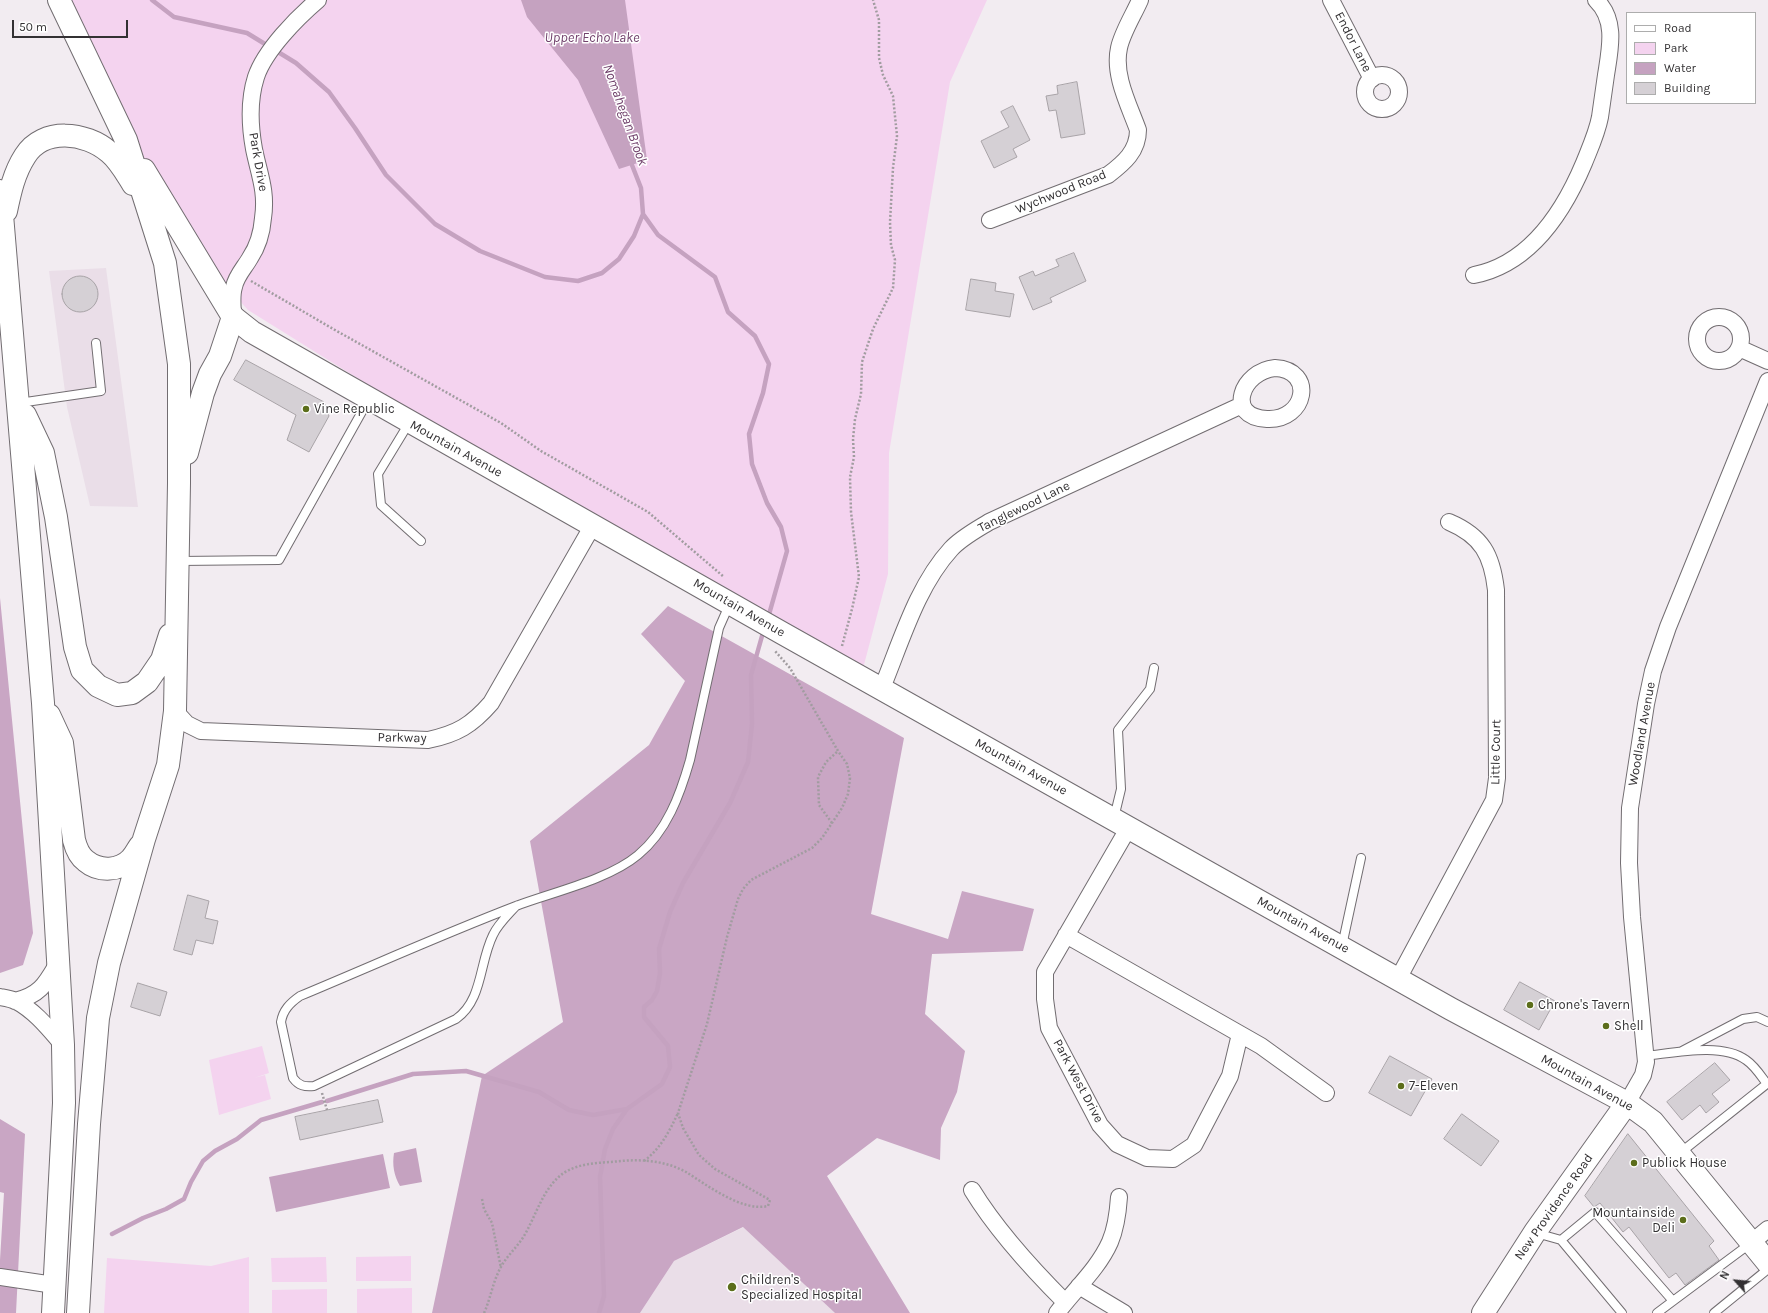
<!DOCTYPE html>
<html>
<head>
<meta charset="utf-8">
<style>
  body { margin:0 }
  #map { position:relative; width:1768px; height:1313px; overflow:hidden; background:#f2ecf1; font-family:Karla,sans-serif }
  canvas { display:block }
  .legend { position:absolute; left:1626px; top:12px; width:130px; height:92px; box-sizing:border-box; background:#fff; border:1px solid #adadad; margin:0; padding:5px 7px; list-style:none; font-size:12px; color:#333133 }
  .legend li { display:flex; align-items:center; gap:8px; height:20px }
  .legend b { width:20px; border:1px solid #adadad }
  .north { position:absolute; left:1716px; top:1261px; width:40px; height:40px; -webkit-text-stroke:3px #fff; paint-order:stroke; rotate:297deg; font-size:11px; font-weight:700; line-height:16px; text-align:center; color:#333133 }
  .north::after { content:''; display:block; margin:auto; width:14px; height:18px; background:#333133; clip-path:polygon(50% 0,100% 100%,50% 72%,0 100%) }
  .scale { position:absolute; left:12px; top:20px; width:116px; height:18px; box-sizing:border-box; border:2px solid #333133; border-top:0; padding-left:5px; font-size:12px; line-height:14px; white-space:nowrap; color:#333133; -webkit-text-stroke:3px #fff; paint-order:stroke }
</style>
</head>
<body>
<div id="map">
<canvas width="1768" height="1313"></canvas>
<ul class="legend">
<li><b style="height:5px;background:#fff"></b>Road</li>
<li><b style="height:11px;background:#f4d3ef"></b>Park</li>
<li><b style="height:11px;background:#c5a2c0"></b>Water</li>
<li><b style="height:11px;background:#d5d0d5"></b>Building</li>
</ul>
<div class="north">N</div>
<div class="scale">50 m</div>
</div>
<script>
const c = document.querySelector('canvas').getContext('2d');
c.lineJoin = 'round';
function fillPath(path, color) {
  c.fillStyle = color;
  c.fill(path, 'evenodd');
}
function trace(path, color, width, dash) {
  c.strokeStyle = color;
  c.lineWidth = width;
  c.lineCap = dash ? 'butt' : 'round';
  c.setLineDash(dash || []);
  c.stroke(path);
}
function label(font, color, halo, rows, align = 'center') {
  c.font = font + ' Karla,sans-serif';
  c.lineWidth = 3;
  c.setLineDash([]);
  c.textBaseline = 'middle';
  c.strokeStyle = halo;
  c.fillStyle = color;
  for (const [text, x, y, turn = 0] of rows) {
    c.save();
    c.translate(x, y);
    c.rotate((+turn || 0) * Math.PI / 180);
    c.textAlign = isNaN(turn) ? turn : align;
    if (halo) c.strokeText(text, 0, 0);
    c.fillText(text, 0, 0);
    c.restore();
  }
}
const built = new Path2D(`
  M106 268 138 507 90 506 67 407 49 271Z
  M744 1227 835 1313H640L674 1261Z`);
const green = new Path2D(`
  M59 0H987L950 82 889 453 888 574 861 676 593 525 248 310 192 248 126 140Z
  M262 1046 269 1073 254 1078 265 1075 271 1099 219 1115 209 1060Z
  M411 1256V1281H356V1257Z
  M249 1257V1313H104L107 1258 211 1266Z
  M326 1257 327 1282H272L271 1258Z
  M412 1288V1313H357V1289Z
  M327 1289V1313H272V1290Z`);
const forest = new Path2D(`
  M0 598 33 933 23 965 0 973Z
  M668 606 904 738 871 914 948 939 962 891 1034 909 1023 951 932 954 925 1014 965 1051 957 1092 941 1128 940 1160 877 1138 827 1176 910 1313H835L743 1227 674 1261 640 1313H432L482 1076 563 1022 530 841 649 745 685 681 641 634Z
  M0 1119 25 1134 16 1313H0V1260L4 1193 0 1192Z`);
const water = new Path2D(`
  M521 0H625L647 160 619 169 578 80 527 17Z
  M416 1148 422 1182 400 1186C394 1176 392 1165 394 1153Z
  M383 1154 390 1188 276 1212 269 1177Z`);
const stream = new Path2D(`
  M152 0 174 17 247 33 296 63 329 92 355 128 386 175 435 224 480 251 545 277 578 281 602 273 619 259 634 236 643 214 641 188 630 160
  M643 214 658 235 715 277 728 312 755 336 769 364 763 393 749 434 752 464 767 503 781 527 787 551 768 618
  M327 1101 413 1074 466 1071 539 1092 569 1110 593 1115 627 1109
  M112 1234 143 1218 166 1209 184 1199 191 1182 203 1161 215 1151 237 1139 261 1120 322 1102
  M599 1313 604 1296 600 1177 605 1149 613 1129 627 1109 662 1084 670 1067 668 1046 644 1017V1007L652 1000 657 991 660 973 659 949 670 912 683 883 730 803 748 762 752 724 751 675 764 629`);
const building = new Path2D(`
  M1077 82 1085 134 1061 138 1056 110 1049 111 1046 96 1058 94 1057 86Z
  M1013 106 1030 140 1013 149 1017 157 994 168 981 141 1009 127 1001 112Z
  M1074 253 1086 281 1050 298 1052 302 1033 310 1019 277 1033 271 1035 276 1059 266 1056 260Z
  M62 294a18 18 0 1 1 36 0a18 18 0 1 1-36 0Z
  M971 279 996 283 995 291 1014 294 1010 317 966 310Z
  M246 360 324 402 329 416 309 452 287 440 296 415 234 380Z
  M188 895 209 901 205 918 218 921 213 944 196 940 192 955 174 950Z
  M1520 982 1555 1001 1539 1030 1504 1010Z
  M138 983 167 992 160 1016 131 1007Z
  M1390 1056 1432 1079 1411 1116 1369 1093Z
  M1715 1063 1730 1080 1712 1094 1719 1102 1706 1113 1700 1105 1682 1120 1667 1102Z
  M378 1100 383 1122 300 1140 295 1117Z
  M1462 1114 1499 1141 1481 1166 1444 1139Z
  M1628 1134 1714 1241 1709 1246 1719 1260 1685 1285 1676 1273 1669 1278 1629 1227 1623 1232 1600 1203 1594 1207 1585 1196Z`);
const path = new Path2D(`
  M251 281 335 330 501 423 541 451 648 512 724 577
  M842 646 852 609 859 577 851 512 850 477 854 457 853 439 855 419 861 394 862 362 873 329 893 288 895 260 891 245 890 222 893 168 897 136 893 96 883 75 879 58V20L873 0
  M832 823 819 805 818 777 826 762 838 751
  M322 1093 327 1110
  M644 1161C661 1148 669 1132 678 1113
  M482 1199 484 1209 492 1223 501 1268
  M484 1313C490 1300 492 1286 498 1273 504 1258 516 1249 524 1236 537 1214 544 1184 567 1171 584 1162 603 1163 621 1161 643 1159 666 1161 686 1172 707 1185 742 1212 768 1206L770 1200 715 1169 699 1155 683 1128 678 1113 707 1024 727 937 738 899 743 889 751 880 812 848 822 838 842 808 848 794 850 778 847 764 838 751 790 668 775 651`);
const lane = new Path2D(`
  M19 403 101 391 96 343
  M409 423 378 474 381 505 421 541
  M178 561 279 560 369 399
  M1114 818 1121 789 1118 730 1150 689 1154 668
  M516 906C508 915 498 924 493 935 479 963 483 1000 456 1019L314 1086C305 1087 299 1086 293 1078L281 1022C283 1010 290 1003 300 996 372 966 443 934 516 906 553 892 608 880 638 855 667 831 680 795 690 760L719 628 730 603
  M1342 946 1361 858
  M1682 1051 1743 1019 1757 1017 1768 1022
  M1645 1056C1674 1053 1722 1042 1746 1060 1755 1066 1761 1076 1767 1084
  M1680 1153 1768 1083
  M1536 1233 1561 1240 1622 1313
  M1561 1240 1595 1212 1673 1301 1657 1313
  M1673 1301 1751 1243
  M1714 1313 1768 1269`);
const street = new Path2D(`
  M1331 0 1372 79
  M1365 92a17 17 0 1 1 34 0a17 17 0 1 1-34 0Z
  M990 220 1108 175C1124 163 1138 151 1138 130 1129 105 1113 75 1119 48 1122 33 1134 14 1140 0
  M1474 275C1530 264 1563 213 1584 163 1590 148 1597 133 1600 117 1602 103 1604 89 1606 75 1610 49 1617 20 1596 0
  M233 317C233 308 231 296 234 287 236 276 245 267 250 258 258 246 262 231 263 218 267 191 259 174 254 149 250 127 249 99 256 77 265 50 297 18 318 0
  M1697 339a22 22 0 1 1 44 0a22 22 0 1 1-44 0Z
  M1739 348 1768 361
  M1275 368C1316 370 1306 421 1267 419 1224 417 1242 371 1275 368Z
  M882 688C901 642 917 586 951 549 961 538 976 530 989 522L1242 405
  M175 711 187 724 201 731 428 740C457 734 472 725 491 703L593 525
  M1129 827 1045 972V999L1049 1028 1100 1125 1117 1144 1147 1158 1173 1159 1194 1145 1230 1076 1240 1034
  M1066 935 1261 1046 1326 1093
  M1398 979 1494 800 1497 778 1496 590C1492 555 1482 536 1449 522
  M0 997C5 998 11 999 16 1001 35 1011 49 1029 63 1045
  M15 1001C41 995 46 983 59 961
  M1627 1103 1643 1075 1646 1062 1632 917 1629 863 1630 808 1646 704 1653 671 1668 627 1768 381
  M972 1190C997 1231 1031 1268 1065 1302
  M1751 1243 1768 1229
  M0 1277 54 1285
  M1079 1286 1124 1313
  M1057 1313C1074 1290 1098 1269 1110 1242 1116 1228 1118 1212 1119 1197`);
const secondary = new Path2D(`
  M233 317 252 332 782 633 1451 1009 1627 1103 1653 1122 1768 1263
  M1483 1313 1535 1232 1627 1103`);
const highway = new Path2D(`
  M59 0 126 140 165 263 179 364V483L175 711 168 765 144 839 109 963 98 1018 89 1124 78 1313
  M144 170 233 317 220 356 210 374 203 393 187 453
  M0 191 43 703 63 1045 64 1103 53 1313
  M6 211C10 192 14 173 25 156 43 127 86 132 109 152 119 160 126 173 133 184
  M25 415 43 453 56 517 75 647 82 670 98 686 117 695 132 693 147 682 162 660 170 635
  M49 715 62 743 74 840C76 848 79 856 86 861 99 872 120 871 131 859 135 855 137 850 140 846`);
const markers = [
  [306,409,4,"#5c6e1b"],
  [1530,1005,4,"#5c6e1b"],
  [1606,1026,4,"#5c6e1b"],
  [1401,1086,4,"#5c6e1b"],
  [1634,1163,4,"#5c6e1b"],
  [1683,1220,4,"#5c6e1b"],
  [732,1287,5,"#5c6e1b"]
];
const streetNames = [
  ["Endor Lane",1353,42,63],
  ["Park Drive",258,162,80],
  ["Wychwood Road",1061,192,-22],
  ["Mountain Avenue",456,449,29],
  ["Tanglewood Lane",1024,507,-26],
  ["Mountain Avenue",739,608,30],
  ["Woodland Avenue",1642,734,-80],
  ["Parkway",402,738,1],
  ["Little Court",1496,752,-89],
  ["Mountain Avenue",1021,767,29],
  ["Mountain Avenue",1303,925,29],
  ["Park West Drive",1078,1081,62],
  ["Mountain Avenue",1587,1083,29],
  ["New Providence Road",1554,1207,-55]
];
const poiNames = [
  ["Vine Republic",314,409],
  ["Chrone's Tavern",1538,1005],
  ["Shell",1614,1026],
  ["7-Eleven",1409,1086],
  ["Publick House",1642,1163],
  ["Mountainside",1675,1213,"right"],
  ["Deli",1675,1228,"right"],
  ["Children's",741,1280],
  ["Specialized Hospital",741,1295]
];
const waterNames = [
  ["Upper Echo Lake",592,38],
  ["Nomahegan Brook",625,115,70]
];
fillPath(built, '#eadee8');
fillPath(green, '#f4d3ef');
fillPath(forest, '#c9a6c4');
fillPath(water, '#c5a2c0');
trace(stream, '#c5a2c0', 4.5);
fillPath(building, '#d5d0d5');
trace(building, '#a8a3a7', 1);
trace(lane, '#726d71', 10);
trace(street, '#726d71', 18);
trace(secondary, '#726d71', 24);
trace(highway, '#726d71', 24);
trace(path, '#a19ca0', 2.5, [2, 2]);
trace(lane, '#fff', 8);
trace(street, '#fff', 16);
trace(secondary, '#fff', 22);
trace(highway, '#fff', 22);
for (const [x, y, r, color] of markers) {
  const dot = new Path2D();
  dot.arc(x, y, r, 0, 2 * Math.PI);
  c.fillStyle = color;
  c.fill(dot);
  trace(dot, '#fff', 1.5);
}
label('13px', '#333133', '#fff', streetNames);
label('13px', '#333133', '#fff', poiNames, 'left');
label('italic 14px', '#71426c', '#fff', waterNames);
</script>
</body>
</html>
